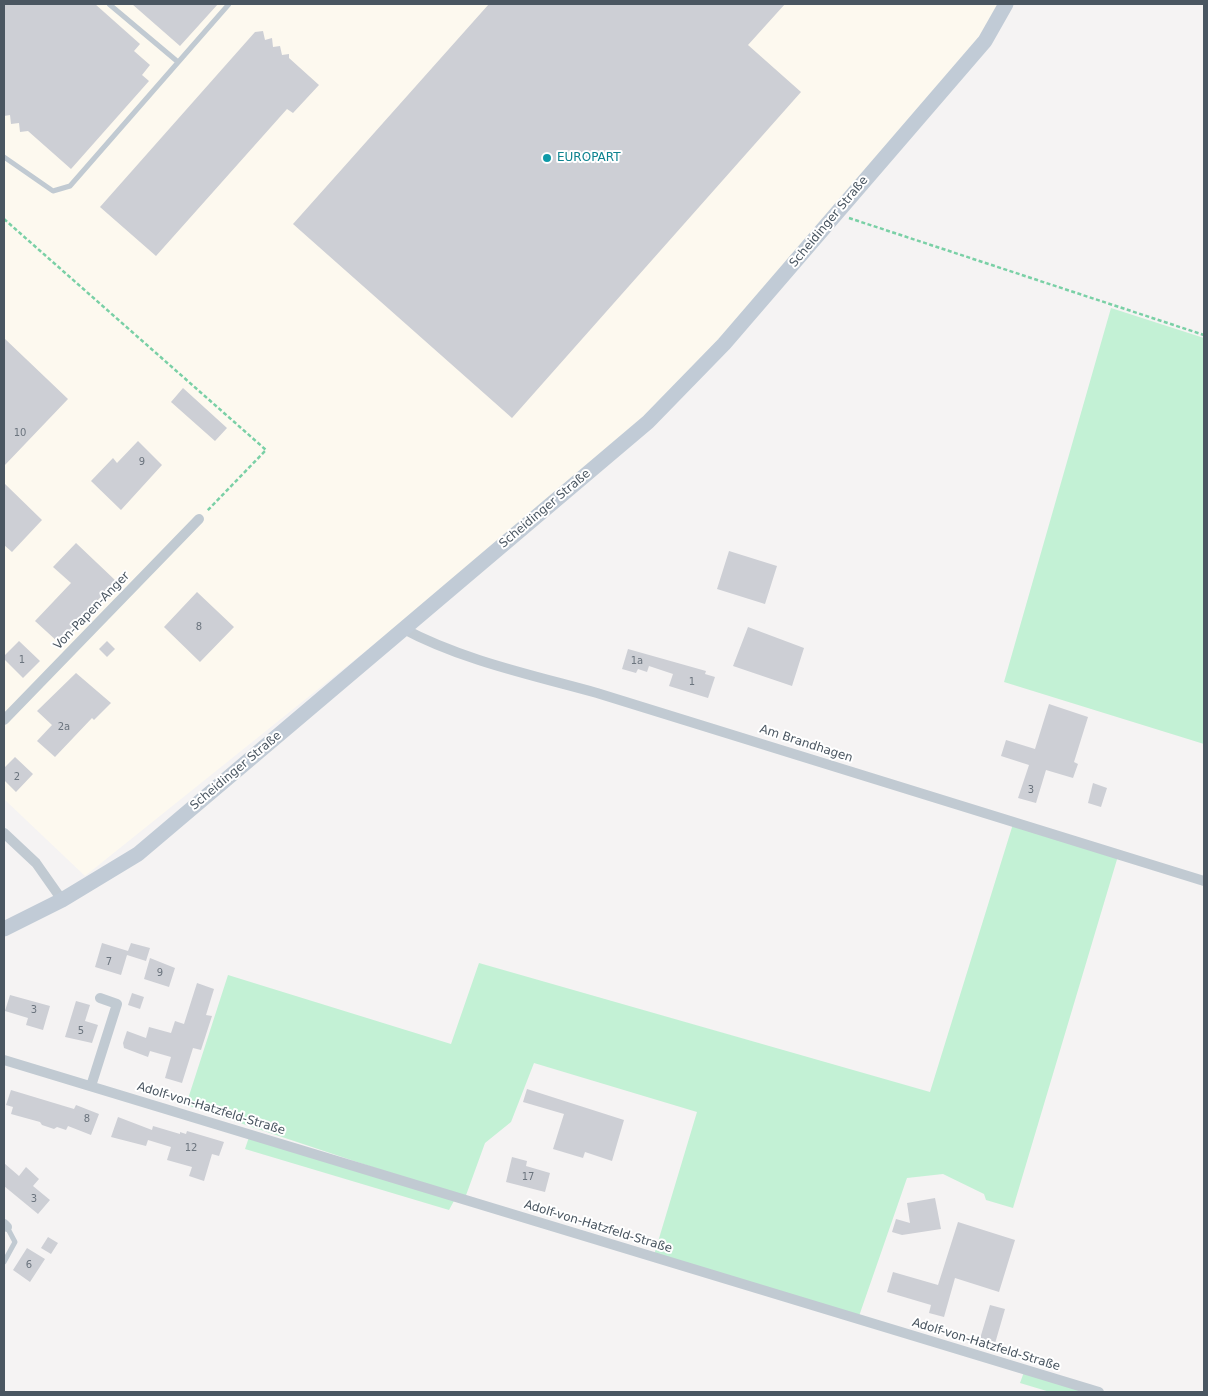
<!DOCTYPE html>
<html>
<head>
<meta charset="utf-8">
<style>
  body { margin:0 }
  #map { position:relative; width:1208px; height:1396px; overflow:hidden; background:#f5f3f3; font-family:"DejaVu Sans",sans-serif }
  canvas { display:block }
  .frame { position:absolute; inset:0; border:5px solid #4a5661; pointer-events:none }
</style>
</head>
<body>
<div id="map">
<canvas width="1208" height="1396"></canvas>
<div class="frame"></div>
</div>
<script>
const c = document.querySelector('canvas').getContext('2d');
c.lineJoin = 'round';
function fillPath(path, color) {
  c.fillStyle = color;
  c.fill(path, 'evenodd');
}
function trace(path, color, width, dash) {
  c.strokeStyle = color;
  c.lineWidth = width;
  c.lineCap = dash ? 'butt' : 'round';
  c.setLineDash(dash || []);
  c.stroke(path);
}
function label(font, color, halo, rows, align = 'center') {
  c.font = font + ' "DejaVu Sans",sans-serif';
  c.lineWidth = 4;
  c.setLineDash([]);
  c.textBaseline = 'middle';
  c.strokeStyle = halo;
  c.fillStyle = color;
  for (const [text, x, y, turn = 0] of rows) {
    c.save();
    c.translate(x, y);
    c.rotate((+turn || 0) * Math.PI / 180);
    c.textAlign = isNaN(turn) ? turn : align;
    if (halo) c.strokeText(text, 0, 0);
    c.fillText(text, 0, 0);
    c.restore();
  }
}
const commercial = new Path2D(`
  M4 4H1006L778 279 589 472 85 876 4 799Z`);
const green = new Path2D(`
  M1111 308 1204 338V744L1004 682Z
  M1013 824 1118 856 1013 1208 986 1200 984 1194 943 1174 907 1178 858 1319 654 1255 697 1112 534 1063 511 1122 485 1143 465 1198 186 1105 228 975 451 1044 479 963 930 1092Z
  M249 1137 455 1199 449 1210 245 1149Z
  M1024 1372 1093 1392H1050L1020 1383Z`);
const building = new Path2D(`
  M4 4H95L140 44 134 51 150 65 142 75 149 81 71 169 28 131 20 132 19 123 11 124 10 115 4 116Z
  M132 4H218L180 46Z
  M489 4H785L748 45 801 92 512 418 293 224Z
  M263 31 265 40 272 38 273 47 280 46 282 55 289 54V58L319 85 293 113 287 109 156 256 100 207 255 32Z
  M4 338 68 399 4 466Z
  M183 388 227 428 215 441 171 402Z
  M138 441 162 465 121 510 91 481 113 458 117 463Z
  M4 483 42 520 12 552 4 545Z
  M76 543 116 581 58 642 35 621 71 583 53 567Z
  M729 551 777 566 765 604 717 589Z
  M197 592 234 627 200 662 164 627Z
  M748 627 804 648 792 686 733 666Z
  M19 641 40 661 23 678 4 659V656Z
  M107 641 115 649 107 657 99 649Z
  M628 649 706 671 705 674 715 677 708 698 669 686 673 674 649 666 647 672 638 669 636 673 622 669Z
  M76 673 111 703 94 720 92 718 55 757 37 741 52 725 37 711Z
  M1049 704 1088 717 1074 762 1078 764 1073 778 1046 770 1036 803 1018 798 1029 765 1001 756 1006 740 1035 749Z
  M15 757 33 774 16 792 4 780V768Z
  M1093 783 1107 788 1101 807 1088 803Z
  M102 943 128 951 131 943 150 948 146 961 127 955 121 975 95 967Z
  M150 958 175 968 169 987 144 979Z
  M197 983 214 989 206 1015 212 1016 201 1050 193 1048 182 1083 165 1078 171 1057 150 1051 148 1057 124 1048 123 1043 127 1031 146 1038 149 1027 171 1033 175 1021 184 1024Z
  M132 993 144 997 140 1009 128 1005Z
  M10 995 50 1006 43 1030 26 1025 28 1018 5 1011Z
  M76 1001 90 1005 85 1021 98 1025 92 1043 65 1037Z
  M527 1089 624 1120 612 1161 585 1152 583 1158 553 1149 564 1114 523 1102Z
  M11 1090 74 1109 76 1105 99 1114 91 1135 68 1126 66 1130 57 1127 54 1129 42 1125 40 1122 11 1114 13 1107 6 1105Z
  M118 1117 152 1130 153 1126 180 1134V1132L186 1134 187 1131 224 1142 219 1156 212 1154 204 1181 189 1176 192 1167 167 1160 171 1147 148 1140 146 1146 111 1137Z
  M512 1157 527 1161 526 1166 550 1173 545 1192 506 1182Z
  M4 1163 19 1176 26 1167 39 1179 33 1186 50 1200 38 1214 4 1186Z
  M935 1198 941 1229 902 1235 892 1232 896 1219 910 1223 907 1203Z
  M958 1222 1015 1240 999 1292 955 1278 944 1317 929 1313 931 1305 887 1292 893 1272 938 1285Z
  M48 1237 58 1243 51 1254 41 1248Z
  M27 1248 45 1259 30 1282 13 1270Z
  M990 1305 1005 1309 994 1347 979 1342Z`);
const path = new Path2D(`
  M849 218 1204 335
  M4 219 266 450 207 511`);
const lane = new Path2D(`
  M109 4 178 62
  M4 157 53 191 70 186 229 4
  M4 1262 15 1242 7 1227`);
const street = new Path2D(`
  M402 628C461 660 532 675 597 693L1204 881
  M4 720 199 519
  M4 833 36 863 62 900
  M4 1060 1099 1392
  M91 1086 117 1004 100 998
  M4 1224 7 1227`);
const secondary = new Path2D(`
  M4 929 62 900 138 854 648 422 724 344 985 41 1006 4`);
const markers = [
  [547,158,5,"#0f9aa8"]
];
const numberNames = [
  ["10",20,433],
  ["9",142,462],
  ["8",199,627],
  ["1",22,660],
  ["1a",637,661],
  ["1",692,682],
  ["2a",64,727],
  ["2",17,777],
  ["3",1031,790],
  ["7",109,962],
  ["9",160,973],
  ["3",34,1010],
  ["5",81,1031],
  ["8",87,1119],
  ["12",191,1148],
  ["17",528,1177],
  ["3",34,1199],
  ["6",29,1265]
];
const cultureNames = [
  ["EUROPART",557,158]
];
const streetNames = [
  ["Scheidinger Straße",829,222,-50],
  ["Scheidinger Straße",545,509,-40],
  ["Von-Papen-Anger",92,611,-46],
  ["Am Brandhagen",806,744,18],
  ["Scheidinger Straße",236,771,-40],
  ["Adolf-von-Hatzfeld-Straße",211,1109,17],
  ["Adolf-von-Hatzfeld-Straße",598,1227,17],
  ["Adolf-von-Hatzfeld-Straße",986,1345,17]
];
fillPath(commercial, '#fdf9ef');
fillPath(green, '#c3f1d5');
fillPath(building, '#cdcfd5');
trace(path, '#7ad0a6', 2.5, [4, 2.5]);
trace(lane, '#c1cad2', 5);
trace(street, '#c1cad2', 10);
trace(secondary, '#c1cbd6', 15);
for (const [x, y, r, color] of markers) {
  const dot = new Path2D();
  dot.arc(x, y, r, 0, 2 * Math.PI);
  c.fillStyle = color;
  c.fill(dot);
  trace(dot, '#fff', 2);
}
label('10px', '#6b747e', null, numberNames);
label('12px', '#0d838f', '#fff', cultureNames, 'left');
label('12px', '#4a5661', '#fff', streetNames);
</script>
</body>
</html>
